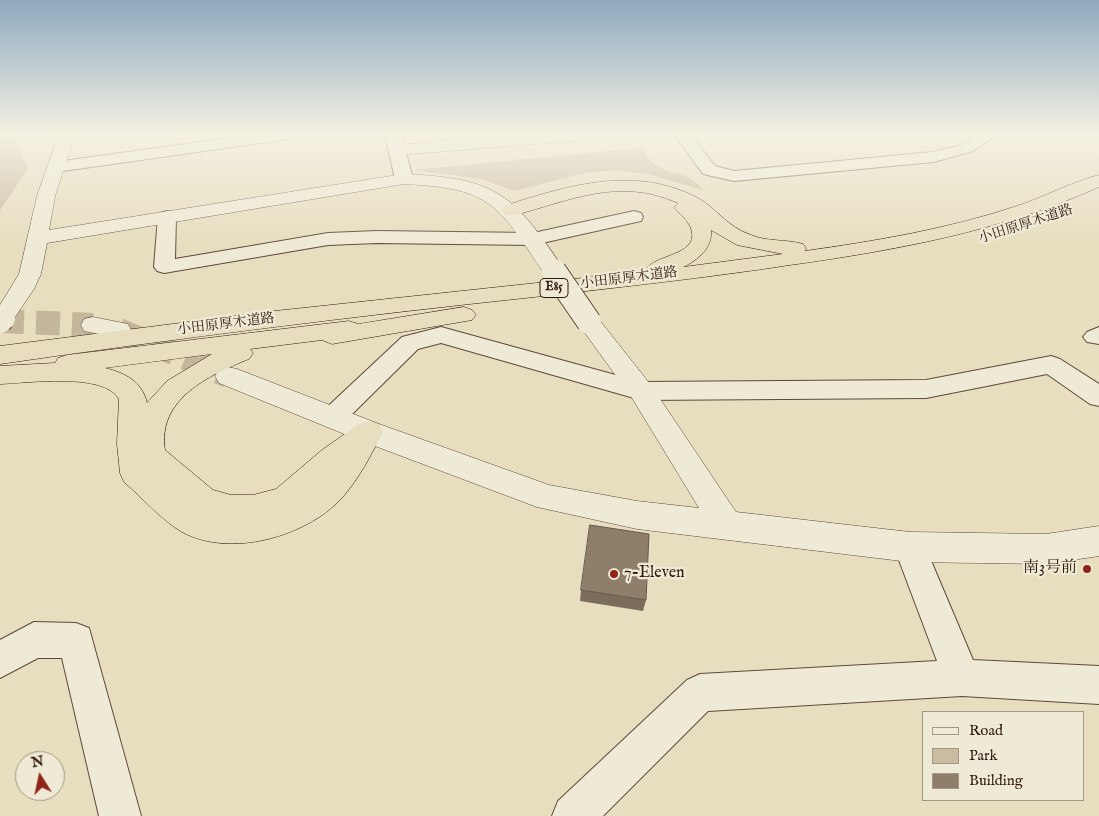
<!DOCTYPE html>
<html>
<head>
<meta charset="utf-8">
<style>
  body { margin:0 }
  #map { position:relative; width:1099px; height:816px; overflow:hidden; background:#e7debf; font-family:"IM FELL English",serif }
  canvas { display:block }
  .legend { position:absolute; left:922px; top:711px; width:162px; height:90px; box-sizing:border-box; background:#efead5; border:1px solid #a39685; margin:0; padding:6px 9px; list-style:none; font-size:15px; color:#30170d }
  .legend li { display:flex; align-items:center; gap:10px; height:25px }
  .legend b { width:25px; border:1px solid #a39685 }
  .north { position:absolute; left:15px; top:751px; width:50px; height:50px; box-sizing:border-box; background:#efead5; border:1px solid #a39685; border-radius:50%; rotate:350deg; font-size:14px; font-weight:700; line-height:20px; text-align:center; color:#30170d }
  .north::after { content:''; display:block; margin:auto; width:18px; height:22px; background:#8f2418; clip-path:polygon(50% 0,100% 100%,50% 72%,0 100%) }
</style>
</head>
<body>
<div id="map">
<canvas width="1099" height="816"></canvas>
<ul class="legend">
<li><b style="height:6px;background:#efead5"></b>Road</li>
<li><b style="height:14px;background:#c8bca1"></b>Park</li>
<li><b style="height:14px;background:#8f7e6a"></b>Building</li>
</ul>
<div class="north">N</div>
</div>
<script>
const c = document.querySelector('canvas').getContext('2d');
c.lineJoin = 'round';
function fillPath(path, color) {
  c.fillStyle = color;
  c.fill(path, 'evenodd');
}
function trace(path, color, width, dash) {
  c.strokeStyle = color;
  c.lineWidth = width;
  c.lineCap = dash ? 'butt' : 'round';
  c.setLineDash(dash || []);
  c.stroke(path);
}
function label(font, color, halo, rows, align = 'center') {
  c.font = font + ' "IM FELL English","Noto Serif JP",serif';
  c.lineWidth = 4.5;
  c.setLineDash([]);
  c.textBaseline = 'middle';
  c.strokeStyle = halo;
  c.fillStyle = color;
  for (const [text, x, y, turn = 0] of rows) {
    c.save();
    c.translate(x, y);
    c.rotate((+turn || 0) * Math.PI / 180);
    c.textAlign = isNaN(turn) ? turn : align;
    if (halo) c.strokeText(text, 0, 0);
    c.fillText(text, 0, 0);
    c.restore();
  }
}
const green = new Path2D(`
  M0 134H16L13 136 28 169 0 210Z
  M640 148C647 155 651 163 660 168 679 177 687 171 703 190L651 175 617 170 585 173 514 191 481 179 413 170Z`);
const tertiaryTunnel = new Path2D(`
  M0 321 93 325
  M119 330 228 376`);
const minor = new Path2D(`
  M257 134H297L289 139 56 172 50 171 48 167 50 163 56 162Z
  M385 134H401L413 179 410 183H398L395 179Z
  M674 134H690L715 166 734 171 933 152 961 145 972 139 967 134H985L991 139 973 151 934 162 734 181 703 174Z
  M167 211 174 213 176 217 175 259 328 233 377 231 533 233 634 211 641 213 643 217 641 221 533 245 377 243 328 245 164 273 157 271 154 267 158 217 160 213Z
  M441 327 641 382 926 380 1051 356 1060 359 1099 384V406L1090 404 1047 374 926 398 641 400 441 343 418 349 342 424 333 427 324 424 320 417 324 410 402 337Z
  M1099 327V344L1087 342 1083 337 1087 332Z
  M910 533 921 537 973 660 1099 666V704L962 696 708 711 603 816H552L558 801 687 680 700 674 937 661 894 547 899 537Z
  M34 622 76 623 89 628 141 816H99L62 658H38L0 678V640Z`);
const tertiary = new Path2D(`
  M59 134H75L55 196 49 230 404 174C498 178 514 195 565 271L562 276 554 278 546 276C498 206 494 188 404 184L47 243 41 274 34 289 11 323 0 325V305L19 274 37 196Z
  M539 134H607L599 139 397 155 391 154 389 150 391 146 397 145Z
  M589 314 597 317 650 384 736 512 910 532 1046 534 1099 526V556L1046 564 910 562 637 529 537 507 359 440 219 383 215 376 219 369 228 367 237 369 379 424 549 485 637 501 699 508 632 398 577 322 581 317Z
  M93 317 128 324 131 330 128 336 119 338 84 331 81 325 84 319Z`);
const trunk = new Path2D(`
  M1099 175V187C1001 231 897 250 790 265 705 278 620 287 534 297 356 316 178 338 0 364V346L275 311 649 271 647 268C657 254 703 255 690 226 686 218 679 214 674 207L678 203C618 176 570 201 511 216L504 214 501 210 504 206C566 186 633 165 696 197 716 207 725 226 751 235 768 242 786 239 803 244L806 248 805 251C876 241 948 229 1017 206 1045 197 1071 182 1099 175ZM711 230 737 245 783 254 683 267C698 260 713 248 711 230Z
  M464 307 472 310 476 315 472 320 332 344 322 340 250 349 253 353 249 359C209 375 157 399 165 450L213 490 231 495H253L276 489 322 450 359 424 369 421 379 424 383 432C371 455 359 479 341 499 305 537 230 558 182 532 160 519 143 498 124 482L120 473 117 444 119 399C104 372 28 383 0 384V366L55 363 58 358 67 355 349 321 358 324ZM212 354 167 381 147 403C142 381 125 373 105 368Z`);
const tertiaryBridge = new Path2D(`
  M554 271 589 322
  M0 321 3 318`);
const wall = new Path2D(`
  M581 590 646 600 643 611 580 601Z`);
const building = new Path2D(`
  M590 525 649 534 646 600 581 590Z`);
const markers = [
  [1087,569,5,"#8f2418"],
  [614,574,5,"#8f2418"]
];
const shields = [
  [554,288,28]
];
const shieldNames = [
  ["E85",554,288]
];
const streetNames = [
  ["小田原厚木道路",1026,225,-18],
  ["小田原厚木道路",629,279,-7],
  ["小田原厚木道路",226,325,-7]
];
const nearPoinames = [
  ["南3号前",1077,569],
  ["7-Eleven",624,574,"left"]
];
fillPath(green, '#c8bca1');
trace(tertiaryTunnel, '#c2b69b', 24, [24, 12]);
trace(minor, '#5e493a', 2);
trace(tertiary, '#5e493a', 1);
trace(trunk, '#30170d', 1);
fillPath(minor, '#efead5');
fillPath(tertiary, '#efead5');
fillPath(trunk, '#e7debf');
trace(tertiaryBridge, '#5e493a', 26, []);
trace(tertiaryBridge, '#efead5', 24);
fillPath(wall, '#7b6c5b');
fillPath(building, '#8f7e6a');
trace(building, '#64584a', 1);
const sky = c.createLinearGradient(0, 0, 0, 248);
sky.addColorStop(0, '#8faabf');
sky.addColorStop(0.54, '#f4f0e2');
sky.addColorStop(1, '#f4f0e200');
c.fillStyle = sky;
c.fillRect(0, 0, 1099, 248);
for (const [x, y, r, color] of markers) {
  const dot = new Path2D();
  dot.arc(x, y, r, 0, 2 * Math.PI);
  c.fillStyle = color;
  c.fill(dot);
  trace(dot, '#efead5', 2);
}
for (const [x, y, w] of shields) {
  const box = new Path2D();
  box.roundRect(x - w / 2, y - 9.5, w, 19, 4);
  c.fillStyle = '#efead5';
  c.fill(box);
  trace(box, '#30170d', 1);
}
label('bold 12px', '#30170d', null, shieldNames);
label('14px', '#30170d', '#efead5', streetNames);
label('16px', '#30170d', '#efead5', nearPoinames, 'right');
</script>
</body>
</html>
